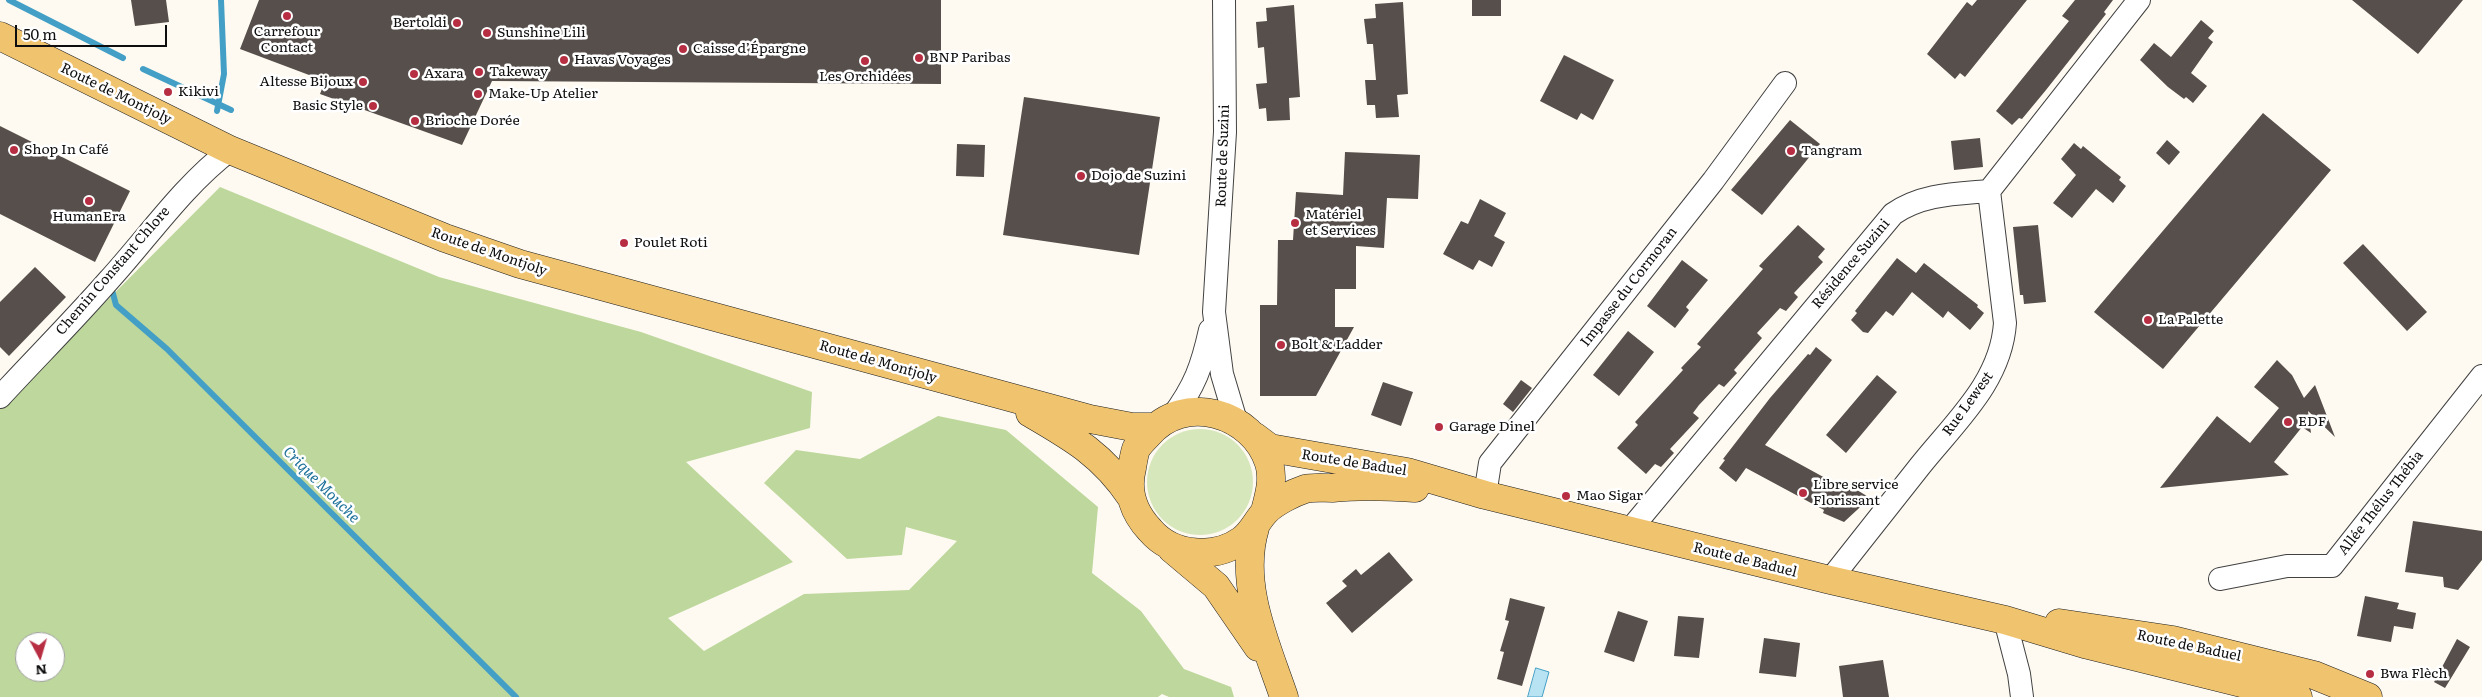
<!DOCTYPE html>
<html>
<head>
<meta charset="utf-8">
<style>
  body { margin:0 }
  #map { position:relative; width:2482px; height:697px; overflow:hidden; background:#fefaf1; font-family:Literata,serif }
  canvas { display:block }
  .north { position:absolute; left:15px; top:632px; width:50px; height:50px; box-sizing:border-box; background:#fff; border:1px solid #9f9f9f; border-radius:50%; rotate:174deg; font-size:14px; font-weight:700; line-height:20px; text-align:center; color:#0e0e0e }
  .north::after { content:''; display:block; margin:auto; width:18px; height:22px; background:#b72e43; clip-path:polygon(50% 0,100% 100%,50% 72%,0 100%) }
  .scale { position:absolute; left:15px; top:25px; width:152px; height:22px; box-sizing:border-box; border:2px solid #0e0e0e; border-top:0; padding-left:6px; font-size:15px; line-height:18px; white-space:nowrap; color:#0e0e0e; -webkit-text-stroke:4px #fff; paint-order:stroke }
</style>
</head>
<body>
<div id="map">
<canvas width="2482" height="697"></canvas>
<div class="north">N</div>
<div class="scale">50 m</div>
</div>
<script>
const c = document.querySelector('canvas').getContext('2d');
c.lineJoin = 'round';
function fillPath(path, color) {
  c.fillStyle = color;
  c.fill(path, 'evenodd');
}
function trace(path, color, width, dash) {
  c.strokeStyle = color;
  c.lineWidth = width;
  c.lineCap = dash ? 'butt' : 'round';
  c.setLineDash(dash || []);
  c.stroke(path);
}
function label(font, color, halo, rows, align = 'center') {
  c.font = font + ' Literata,serif';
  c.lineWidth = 5;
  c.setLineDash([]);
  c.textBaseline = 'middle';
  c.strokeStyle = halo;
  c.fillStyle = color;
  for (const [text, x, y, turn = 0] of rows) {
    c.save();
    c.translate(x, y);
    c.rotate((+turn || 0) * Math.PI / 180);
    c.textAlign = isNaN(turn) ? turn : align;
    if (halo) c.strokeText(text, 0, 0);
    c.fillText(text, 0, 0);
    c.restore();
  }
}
const green = new Path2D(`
  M1147 482a53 53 0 1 1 106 0a53 53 0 1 1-106 0Z`);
const forest = new Path2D(`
  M220 187 439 277 641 332 812 392 810 428 686 462 793 562 668 618 704 651 804 594 909 590 957 541 906 527 902 555 847 559 764 483 796 450 860 459 938 416 1006 430 1098 507 1092 573 1141 611 1184 669 1231 687 1234 697H1169L1162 694 1158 697H0V408ZM25 642H55V672H25Z`);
const water = new Path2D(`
  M1536 668 1549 672 1542 697H1528Z`);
const stream = new Path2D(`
  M9 0 123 58
  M143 69 231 110
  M217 111 224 74 221 0
  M112 290 116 305 167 349 516 697`);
const building = new Path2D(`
  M131 0H166L169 22 135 26Z
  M259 0H941V84L492 81 462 145 320 94 325 81 240 49Z
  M1472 0H1501V16H1472Z
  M1977 0H2027L1965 77 1960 73 1955 79 1927 54 1967 2 1972 6Z
  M2075 0H2113L2104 12 2106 14 2046 90 2022 119 2019 118 2012 125 1996 111 2069 21 2062 16Z
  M2352 0H2463L2418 54Z
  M1403 2 1408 94 1397 95 1399 117 1376 118 1375 105H1367L1365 80H1376L1373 44H1367L1364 19 1376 18 1375 4Z
  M1294 5 1300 97 1289 98 1290 120 1267 121 1266 108 1259 109 1256 84 1267 83 1264 47 1258 48 1256 22 1267 21 1266 8Z
  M2201 20 2214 31 2208 38 2213 42 2191 73 2207 86 2193 103 2186 97 2184 99 2168 87 2140 60 2154 43 2171 57Z
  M1564 55 1614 80 1593 120 1581 113 1577 120 1540 101Z
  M1024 97 1160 117 1139 255 1003 235Z
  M2263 113 2331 170 2163 369 2094 312Z
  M1790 120 1820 144 1762 215 1731 190Z
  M0 126 130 191 95 262 0 214Z
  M1980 138 1983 167 1954 170 1951 141Z
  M2167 140 2180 152 2169 165 2156 153Z
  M2074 143 2081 149 2083 146 2106 165 2121 177 2119 180 2126 186 2113 203 2096 189 2072 218 2053 203 2076 175 2061 159Z
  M957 144 985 145 984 177 956 176Z
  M1345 152 1420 155 1418 199 1387 198 1384 248 1356 246V289H1335V327H1354L1316 396H1260V305H1277L1278 240H1293L1296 192 1343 195Z
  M1480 199 1506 213 1494 236 1505 242 1492 267 1479 260 1473 270 1443 254 1461 221 1468 224Z
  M1798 225 1825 249 1818 257 1823 262 1794 293 1798 297 1786 311 1780 308 1757 333 1762 338 1734 370 1737 373 1724 387 1719 384 1699 405 1693 413 1699 418 1670 449 1674 453 1661 467 1655 464 1646 474 1617 448 1638 425 1635 422 1683 370 1681 368 1701 347 1697 344 1763 269 1759 266Z
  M2038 225 2046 302 2024 304 2023 295H2020L2013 227Z
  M2363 244 2427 312 2407 331 2343 263Z
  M1897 258 1916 273 1924 263 1978 305 1977 307 1984 313 1981 317 1970 330 1948 311 1943 318 1912 292 1893 316 1886 311 1868 333 1863 332 1851 320 1857 313 1855 311Z
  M1682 260 1708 280 1686 307 1689 310 1675 328 1647 306Z
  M35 267 66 297 9 356 0 347V302Z
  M1628 331 1654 352 1619 396 1593 375Z
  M1816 347 1832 360 1765 445 1838 485 1841 480 1870 498 1844 522 1823 513 1824 510 1746 468 1736 482 1719 468 1725 460 1723 459 1770 398 1808 354 1810 355Z
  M2277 360 2292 375 2304 398 2315 385 2335 437 2308 411 2311 433 2302 427 2274 462 2289 475 2160 488 2217 416 2250 443 2279 408 2254 387Z
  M1877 375 1897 392 1846 453 1826 435Z
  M1521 380 1532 388 1513 412 1503 404Z
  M1383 382 1413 392 1401 426 1371 415Z
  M2413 521 2482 531V560L2458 590 2444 587 2443 577 2405 572Z
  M1389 552 1413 580 1352 633 1326 603 1347 586 1342 581 1356 569 1361 575Z
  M2365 596 2399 603 2397 609 2416 613 2413 629 2394 626 2391 642 2357 636Z
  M1510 598 1545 607 1522 686 1497 679 1504 652 1500 651 1509 621 1505 620Z
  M1618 611 1648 621 1634 662 1604 652Z
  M1678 616 1704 618 1699 658 1674 656Z
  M1764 638 1800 643 1796 677 1759 673Z
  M2457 639 2470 647 2445 688 2434 682Z
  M1883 660 1889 697H1843L1839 666Z`);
const minor = new Path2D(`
  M1224 0 1225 132 1214 312 1222 374 1236 421
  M0 397C36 358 74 320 109 280 149 236 182 187 230 150
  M1172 417C1195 386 1202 366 1210 330
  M1485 495 1490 463 1713 181 1785 83
  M1629 531 1893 214C1922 194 1955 194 1989 191L2139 0
  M2220 579 2287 566H2332L2482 376
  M1830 580C1860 542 1890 504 1920 466 1955 422 2001 382 2005 323L1989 191
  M2005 620 2019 674 2022 697`);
const major = new Path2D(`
  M0 36 230 150 445 238 520 264 1090 419 1132 427H1154
  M1030 413C1073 438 1103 455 1131 497
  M1254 436 1270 448 1407 472 1485 495 1830 580 2005 620 2088 645 2298 697
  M1265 511C1269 496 1274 479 1269 463 1253 413 1184 392 1148 435 1144 439 1139 444 1136 449 1134 455 1133 462 1132 468 1126 491 1134 513 1150 530 1172 556 1214 560 1242 540 1253 532 1257 520 1266 511 1275 502 1293 493 1305 489 1314 487 1323 488 1332 488 1360 485 1387 486 1415 488
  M1255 528C1238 584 1266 644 1284 697
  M1172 549 1216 586 1258 647
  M2059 623 2173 640 2314 675 2368 697`);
const markers = [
  [287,16,5,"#b72e43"],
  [457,23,5,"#b72e43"],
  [487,33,5,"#b72e43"],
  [683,49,5,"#b72e43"],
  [919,58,5,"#b72e43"],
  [564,60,5,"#b72e43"],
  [865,61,5,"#b72e43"],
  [479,72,5,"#b72e43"],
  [414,74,5,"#b72e43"],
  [363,82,5,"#b72e43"],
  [168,92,5,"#b72e43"],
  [478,94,5,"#b72e43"],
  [373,106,5,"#b72e43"],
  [415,121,5,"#b72e43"],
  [14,150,5,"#b72e43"],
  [1791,151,5,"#b72e43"],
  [1081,176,5,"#b72e43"],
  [89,201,5,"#b72e43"],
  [1295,223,5,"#b72e43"],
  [624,243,5,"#b72e43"],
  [2148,320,5,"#b72e43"],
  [1281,345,5,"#b72e43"],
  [2288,422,5,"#b72e43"],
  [1439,427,5,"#b72e43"],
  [1803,493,5,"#b72e43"],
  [1566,496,5,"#b72e43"],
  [2370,674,5,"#b72e43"]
];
const poiNames = [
  ["Bertoldi",447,23,"right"],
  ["Carrefour",287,32,"center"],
  ["Contact",287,48,"center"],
  ["Sunshine Lili",497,33],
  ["Caisse d’Épargne",693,49],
  ["BNP Paribas",929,58],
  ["Havas Voyages",574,60],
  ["Takeway",489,72],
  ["Axara",424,74],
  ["Les Orchidées",865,77,"center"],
  ["Altesse Bijoux",353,82,"right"],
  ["Kikivi",178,92],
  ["Make-Up Atelier",488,94],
  ["Basic Style",363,106,"right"],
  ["Brioche Dorée",425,121],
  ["Shop In Café",24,150],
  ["Tangram",1801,151],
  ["Dojo de Suzini",1091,176],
  ["Matériel",1305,215],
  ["et Services",1305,231],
  ["HumanEra",89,217,"center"],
  ["Poulet Roti",634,243],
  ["La Palette",2158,320],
  ["Bolt & Ladder",1291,345],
  ["EDF",2298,422],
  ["Garage Dinel",1449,427],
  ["Libre service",1813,485],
  ["Florissant",1813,501],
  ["Mao Sigar",1576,496],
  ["Bwa Flèch",2380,674]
];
const streetNames = [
  ["Route de Montjoly",116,94,26],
  ["Route de Suzini",1223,156,-88],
  ["Route de Montjoly",489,252,19],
  ["Résidence Suzini",1851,264,-50],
  ["Chemin Constant Chlore",113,271,-49],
  ["Impasse du Cormoran",1629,287,-52],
  ["Route de Montjoly",878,362,16],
  ["Rue Lewest",1968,404,-54],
  ["Route de Baduel",1354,463,9],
  ["Allée Thélus Thébia",2381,503,-52],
  ["Route de Baduel",1745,560,14],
  ["Route de Baduel",2189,646,12]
];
const waterNames = [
  ["Crique Mouche",321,485,45]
];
fillPath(green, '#d7e7bc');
fillPath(forest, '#bdd79c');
fillPath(water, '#b8e3f3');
trace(water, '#439fc6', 1);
trace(stream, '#439fc6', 6);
fillPath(building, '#574f4b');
trace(minor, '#414141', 24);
trace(major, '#1f1f1f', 29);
trace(minor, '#fff', 22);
trace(major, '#f0c36f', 28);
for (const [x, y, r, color] of markers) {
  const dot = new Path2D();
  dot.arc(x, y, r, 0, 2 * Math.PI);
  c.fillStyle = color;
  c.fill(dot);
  trace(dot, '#fff', 2);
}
label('14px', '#0e0e0e', '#fff', poiNames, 'left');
label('14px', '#0e0e0e', '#fff', streetNames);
label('italic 15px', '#1e719a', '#fff', waterNames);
</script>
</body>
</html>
